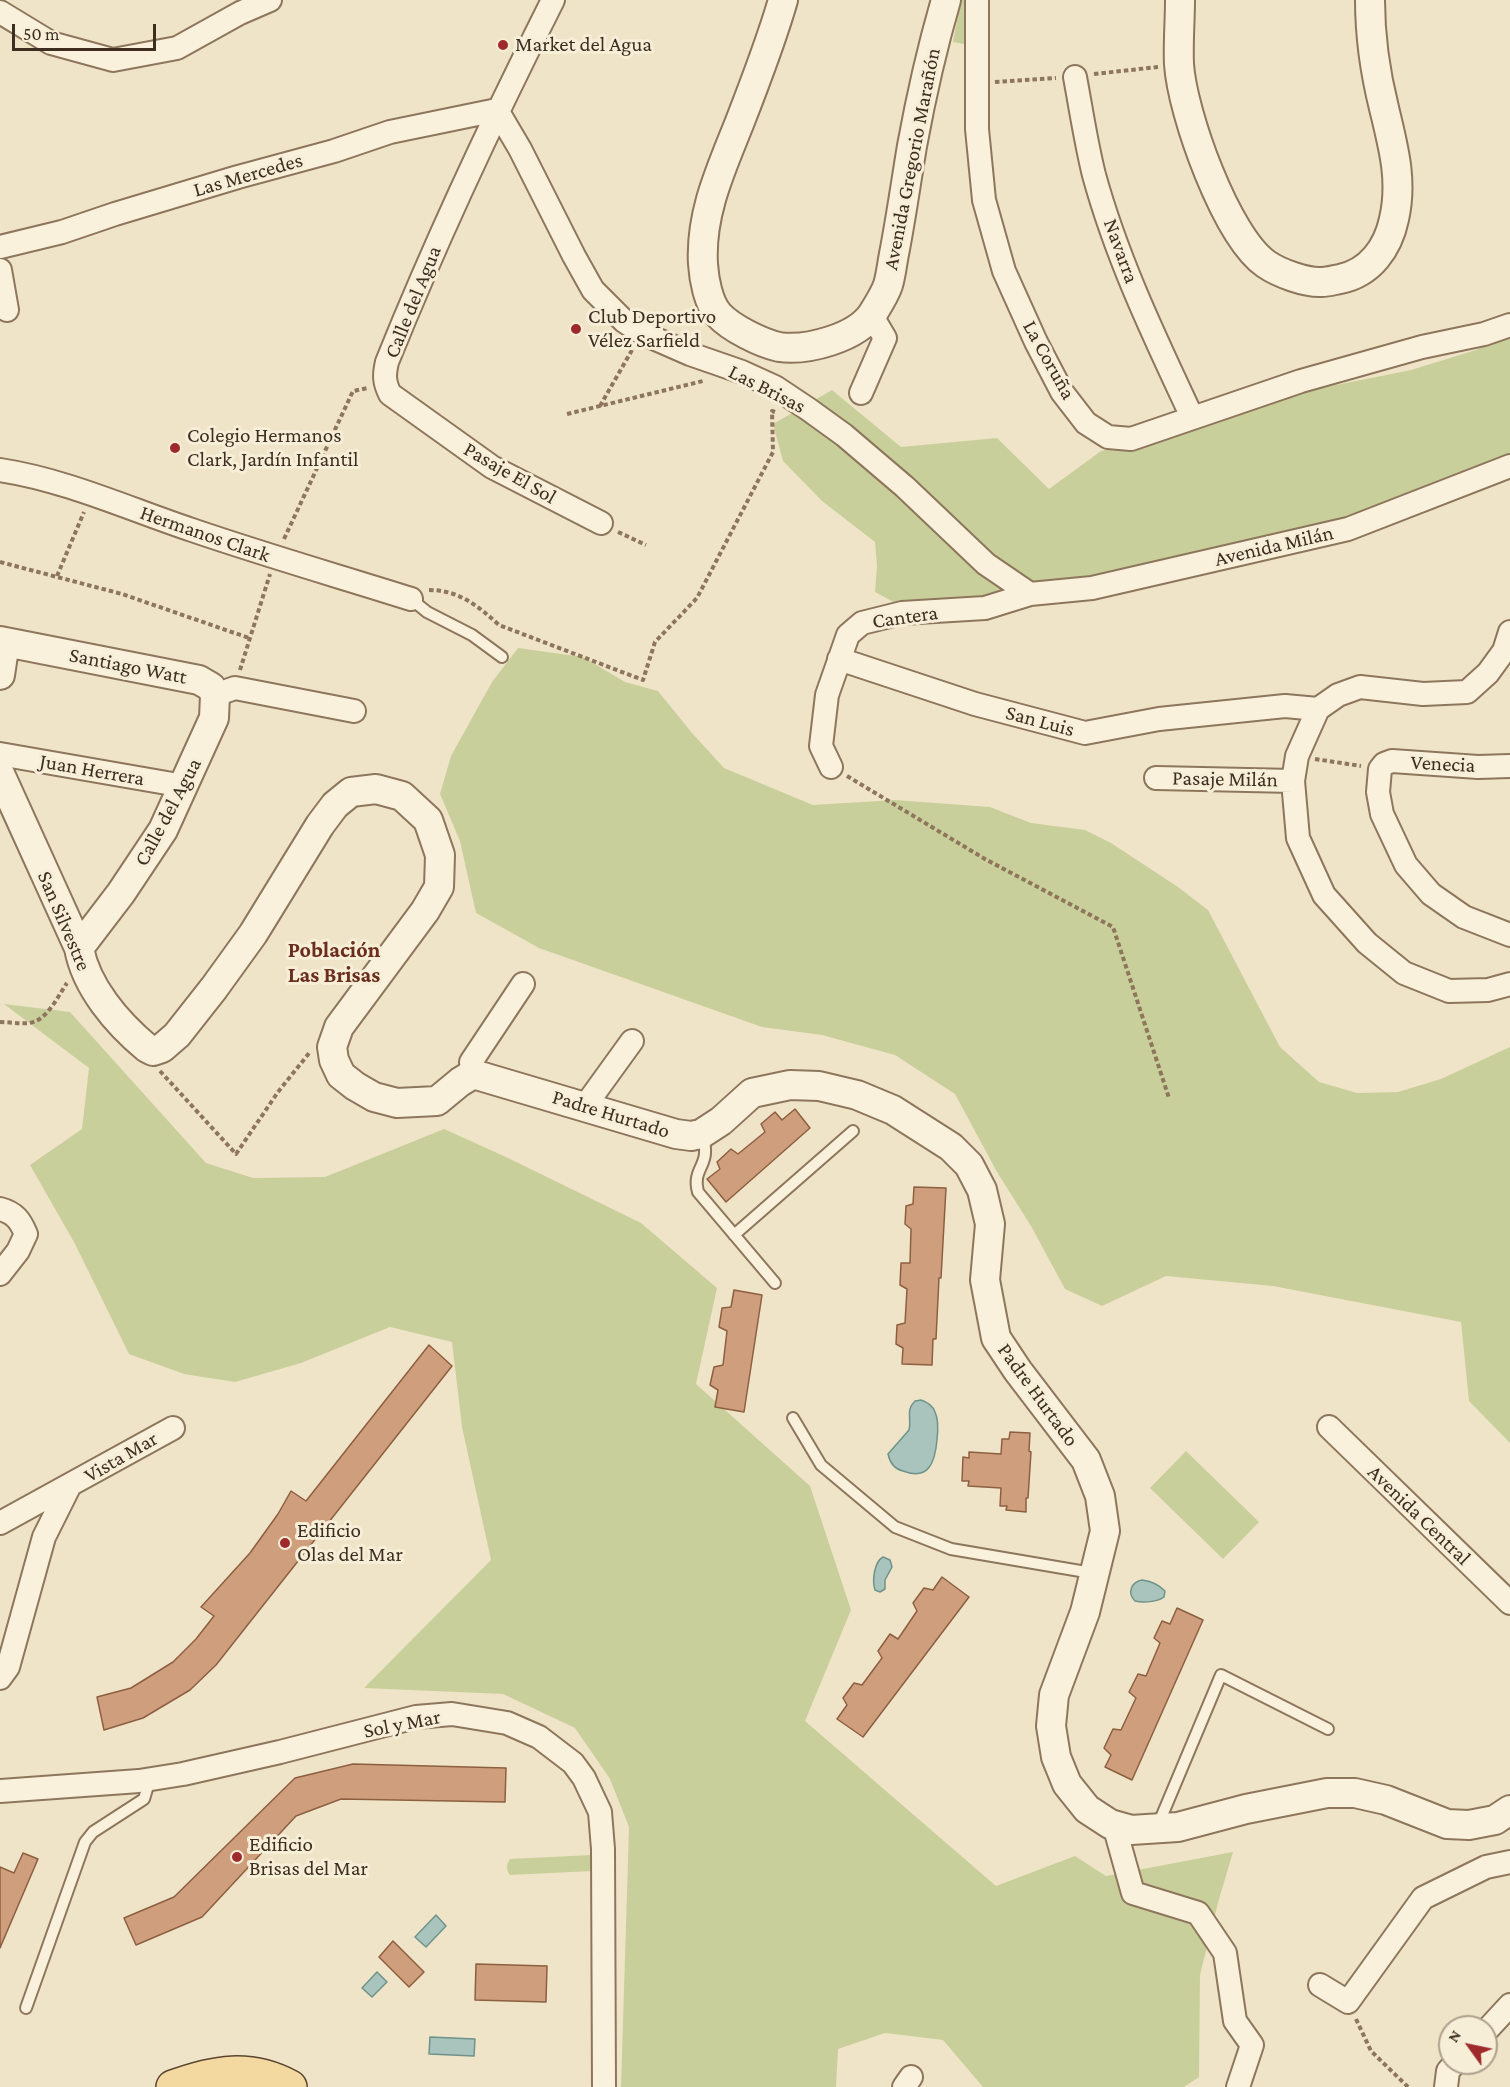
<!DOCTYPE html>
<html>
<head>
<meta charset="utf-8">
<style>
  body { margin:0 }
  #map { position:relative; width:1510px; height:2087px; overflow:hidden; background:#f0e4c8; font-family:"Crimson Pro",serif }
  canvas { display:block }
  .north { position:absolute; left:1438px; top:2015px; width:60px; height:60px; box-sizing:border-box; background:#f7eed8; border:2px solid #ada18e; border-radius:50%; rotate:303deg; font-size:16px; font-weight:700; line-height:24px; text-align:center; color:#3d2e20 }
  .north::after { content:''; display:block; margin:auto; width:21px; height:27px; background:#9e2a2b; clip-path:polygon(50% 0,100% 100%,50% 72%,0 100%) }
  .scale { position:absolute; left:12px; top:24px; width:144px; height:27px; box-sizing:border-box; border:3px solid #3d2e20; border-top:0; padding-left:8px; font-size:18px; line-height:21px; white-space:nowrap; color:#3d2e20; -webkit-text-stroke:4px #f7eed8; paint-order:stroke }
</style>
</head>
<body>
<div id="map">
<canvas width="1510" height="2087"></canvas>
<div class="north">N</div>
<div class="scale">50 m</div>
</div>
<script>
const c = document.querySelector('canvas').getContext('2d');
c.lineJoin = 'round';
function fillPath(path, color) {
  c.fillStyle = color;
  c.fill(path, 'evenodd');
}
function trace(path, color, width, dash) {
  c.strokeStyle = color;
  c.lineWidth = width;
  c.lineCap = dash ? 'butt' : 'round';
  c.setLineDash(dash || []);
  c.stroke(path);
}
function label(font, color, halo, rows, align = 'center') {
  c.font = font + ' "Crimson Pro",serif';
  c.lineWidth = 6;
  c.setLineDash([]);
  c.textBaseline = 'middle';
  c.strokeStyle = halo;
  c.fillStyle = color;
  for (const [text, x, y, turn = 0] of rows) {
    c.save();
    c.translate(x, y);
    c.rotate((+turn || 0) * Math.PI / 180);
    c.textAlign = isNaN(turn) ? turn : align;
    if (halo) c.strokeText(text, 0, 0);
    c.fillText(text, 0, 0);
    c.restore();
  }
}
const green = new Path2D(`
  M961 0H969V45L953 42Z
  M1510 331V458L1351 521 1249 551 910 611 875 592 877 566 875 542 822 501 783 461 773 424 832 390 901 447 997 438 1049 489 1101 451 1181 432 1281 396 1411 370 1476 350Z
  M518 648 583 657 625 682 658 691 692 733 724 768 813 805 895 800 990 807 1031 823 1085 830 1111 843 1178 887 1208 910 1280 1047 1319 1082 1357 1093 1398 1092 1441 1079 1510 1047V1443L1469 1401 1461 1322 1273 1286 1166 1276 1102 1306 1065 1289 1031 1226 997 1172 955 1094 895 1055 822 1035 762 1027 539 948 476 913 460 841 440 794 451 756 492 682Z
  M4 1004 70 1012 206 1163 253 1178 325 1177 444 1129 506 1157 641 1223 717 1288 696 1384 810 1486 851 1610 805 1721 996 1886 1075 1856 1106 1876 1233 1852 1219 1899 1200 1975 1199 2077 1184 2087H983L943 2040 885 2033 838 2049 836 2087H621L629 1827 610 1779 575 1728 503 1694 364 1688 491 1560 462 1427 452 1342 390 1327 301 1363 235 1382 184 1374 129 1354 75 1244 30 1165 82 1129 89 1068Z
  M1186 1451 1259 1522 1223 1559 1150 1488Z
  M591 1855 594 1857V1868L592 1871 510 1875C506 1870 506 1865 510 1859Z`);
const water = new Path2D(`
  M921 1400C927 1402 933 1406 935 1412 939 1420 938 1431 937 1440 935 1462 929 1481 903 1471 894 1469 890 1463 888 1454L909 1430C912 1418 905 1411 915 1401Z
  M883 1557 890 1560 892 1567 885 1580V1589L880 1592 875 1590C872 1581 874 1562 883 1557Z
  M1142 1580C1151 1581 1159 1585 1165 1591L1164 1597C1158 1602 1143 1603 1135 1601 1127 1593 1131 1582 1142 1580Z
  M436 1915 446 1926 426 1947 415 1937Z
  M377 1972 387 1982 372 1997 362 1988Z
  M430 2037 475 2039 474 2056 429 2054Z`);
const building = new Path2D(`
  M795 1109 810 1128 726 1202 707 1179 720 1169 717 1162 731 1149 738 1154 765 1132 761 1124 775 1112 782 1120Z
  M914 1187 946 1188 941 1278H939L936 1339H933L932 1365 902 1364 903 1348 896 1344 897 1325 905 1323 907 1289 900 1285 901 1263H910L911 1229 905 1224 906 1206 913 1204Z
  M734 1290 762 1295 744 1412 715 1407 718 1390 710 1385 714 1367 723 1365 727 1331 719 1327 722 1308 731 1307Z
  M429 1345 452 1366 216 1665 190 1690 143 1718 104 1730 97 1697 131 1688 173 1662 196 1639 214 1616 201 1607 250 1553 278 1514 291 1491 306 1501Z
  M1010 1432 1030 1433 1029 1451 1031 1452 1028 1498H1026V1512L1006 1510 1007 1506H1000L1001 1488 968 1486 969 1481H962L963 1457 969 1458V1452L1001 1454 1002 1439H1009Z
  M942 1577 969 1597 863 1737 837 1719 847 1705 843 1698 854 1683 862 1685 882 1658 878 1651 890 1634 898 1639 917 1611 913 1603 924 1588 933 1590Z
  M1177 1608 1203 1620 1132 1780 1105 1767 1111 1755 1104 1748 1113 1729 1121 1730 1136 1698 1129 1692 1138 1674 1146 1676 1160 1643 1154 1638 1162 1621 1170 1624Z
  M353 1764 506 1768 505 1802 341 1799 296 1816 202 1917 136 1945 124 1918 174 1897 295 1778Z
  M23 1853 38 1859 0 1948V1867L14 1873Z
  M393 1941 424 1972 409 1987 379 1957Z
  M476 1964 547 1966 546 2002 475 2000Z`);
const path = new Path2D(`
  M1094 74 1158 67
  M995 82 1056 78
  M600 406 632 350
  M567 414 703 381
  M618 532 646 545
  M284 539 353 391 368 388
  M0 562 122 594 249 638
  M57 576 84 512
  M429 590C459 590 478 606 499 625L643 680 655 642 697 598 773 452 772 411 775 412
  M240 670 270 574
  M1315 759 1361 766
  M847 776 985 859 1113 927 1169 1098
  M0 1022C9 1022 19 1024 29 1023 47 1021 58 996 67 983
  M160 1071 236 1154 278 1092 310 1052
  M1356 2019 1371 2051 1408 2087`);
const service = new Path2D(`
  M411 599 427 612 472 635 502 657
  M702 1135C713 1166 691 1167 698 1192L775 1283
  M734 1235 853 1131
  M793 1418 821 1465 895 1527 951 1549 1092 1573
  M1158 1825 1221 1675 1328 1729
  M26 2008 85 1842 93 1832 144 1799 150 1779`);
const minor = new Path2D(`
  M553 0C493 119 437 238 387 362 384 375 384 382 390 394L492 467 601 523
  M977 0V129L984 200 1004 271 1036 342 1062 392 1086 423 1108 437 1131 439 1301 381 1422 347 1484 334 1510 325
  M0 12 51 43 113 60 177 48 240 13 270 0
  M1075 77C1081 109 1086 143 1094 175 1117 259 1155 338 1192 417
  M0 247 62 232 115 214 238 177 334 151 390 132 497 110 520 149 574 256 593 290 624 321 642 333 690 354 742 372 775 387 808 409 844 435 905 487 986 564 1030 594
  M0 270 7 310
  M861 393 885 338 872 316
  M0 470C66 480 129 509 192 530 265 555 338 576 411 599
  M1510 632 1504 651 1488 673 1467 692 1423 694 1360 687 1338 695 1318 709 1297 756 1293 781 1298 838 1324 895 1367 943 1404 973 1449 991 1488 990 1510 984
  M839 659 975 704 1085 733 1159 719 1285 706 1318 709
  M215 695 235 688 354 711
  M0 754 184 786
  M1510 766 1478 767 1392 761 1384 764 1380 769 1378 792 1382 814 1406 865 1431 894 1464 917 1510 935
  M831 767 821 746 827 695 848 635 862 623 902 613 985 608 1030 594 1092 588 1348 529 1510 466
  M1156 778 1293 781
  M473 1074 471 1062 523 984
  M585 1106 632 1041
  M0 1209C15 1213 20 1220 26 1234L18 1251 0 1274
  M1329 1427 1510 1603
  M0 1523 173 1428
  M0 1678 8 1667 44 1537 69 1487
  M0 1791 139 1781 183 1774 280 1752 416 1717 452 1714 507 1723 539 1737 573 1763 584 1778 600 1812 603 1849 604 2087
  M1114 1825 1133 1893 1198 1913 1225 1953 1235 2021 1252 2045 1238 2087
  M1320 1985 1348 2002 1423 1898 1486 1867 1510 1862
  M1486 2031 1510 2005
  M904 2087 911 2077
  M1446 2087 1448 2071 1455 2063`);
const tertiary = new Path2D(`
  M783 0C771 42 755 83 739 124 721 169 700 214 703 264 704 279 708 303 719 315 731 328 761 343 779 347 807 351 857 338 873 313 878 305 885 294 888 285 891 275 892 264 894 254 901 218 906 182 912 146 921 97 932 48 946 0
  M1180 0C1180 21 1178 43 1179 64 1182 113 1226 236 1266 264 1279 273 1306 283 1322 282 1328 282 1334 280 1340 279 1370 273 1388 248 1394 219 1403 180 1393 146 1384 108 1375 72 1370 37 1370 0
  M0 641 199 680 211 687 215 695 214 718 163 830 121 893 79 948
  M0 675 5 642
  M0 774 79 948C86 987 117 1023 147 1048L153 1051 162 1048 177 1035 214 988 253 934 320 825 335 805 351 792 376 789 402 796 428 820 440 855 439 887 425 911 339 1027 332 1047 334 1060 341 1075 355 1086 374 1097 397 1103 437 1101 460 1082 473 1074 676 1134 691 1136 701 1134 721 1121 752 1093 790 1085 819 1086 857 1095 893 1110 951 1147 969 1165 982 1190 990 1224 985 1280 996 1338 1018 1371 1086 1460 1100 1496 1105 1531 1085 1612 1054 1695 1051 1726 1056 1757 1067 1784 1087 1809 1110 1824 1131 1830 1178 1827 1246 1809 1327 1793H1355L1386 1800 1447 1824 1469 1825 1495 1820 1510 1810`);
const primary = new Path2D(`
  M173 2087C214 2072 250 2065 290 2087`);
const markers = [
  [503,45,6,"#9e2a2b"],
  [576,329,6,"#9e2a2b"],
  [175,448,6,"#9e2a2b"],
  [285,1543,6,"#9e2a2b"],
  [237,1857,6,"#9e2a2b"]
];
const poiNames = [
  ["Market del Agua",515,45],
  ["Club Deportivo",588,317],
  ["Vélez Sarfield",588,341],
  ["Colegio Hermanos",187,436],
  ["Clark, Jardín Infantil",187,460],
  ["Edificio",297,1531],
  ["Olas del Mar",297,1555],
  ["Edificio",249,1845],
  ["Brisas del Mar",249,1869]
];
const streetNames = [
  ["Avenida Gregorio Marañón",912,159,-79],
  ["Las Mercedes",248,175,-16],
  ["Navarra",1121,251,70],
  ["Calle del Agua",413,302,-68],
  ["La Coruña",1049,360,61],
  ["Las Brisas",767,389,27],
  ["Pasaje El Sol",510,473,30],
  ["Hermanos Clark",205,534,19],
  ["Avenida Milán",1274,546,-13],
  ["Cantera",905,617,-8],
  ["Santiago Watt",128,666,11],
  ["San Luis",1040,721,15],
  ["Venecia",1443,764,3],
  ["Juan Herrera",92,770,10],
  ["Pasaje Milán",1225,779,1],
  ["Calle del Agua",168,812,-62],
  ["San Silvestre",64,921,67],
  ["Padre Hurtado",611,1114,17],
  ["Padre Hurtado",1038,1395,54],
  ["Vista Mar",121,1457,-30],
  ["Avenida Central",1419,1515,44],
  ["Sol y Mar",402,1724,-11]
];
const neighbourhoodNames = [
  ["Población",334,950],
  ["Las Brisas",334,975]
];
fillPath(green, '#c9cf9b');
fillPath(water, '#a9c4bc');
trace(water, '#6f938a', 1.5);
fillPath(building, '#cf9f7d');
trace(building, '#8d5f41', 1.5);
trace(service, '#8d765c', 14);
trace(minor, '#8d765c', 26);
trace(tertiary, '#8d765c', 32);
trace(primary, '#5b4430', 36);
trace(path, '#8d765c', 4, [4.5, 3]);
trace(service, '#faf1dc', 10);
trace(minor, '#faf1dc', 22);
trace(tertiary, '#faf1dc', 28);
trace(primary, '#f3d9a0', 33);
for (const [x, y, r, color] of markers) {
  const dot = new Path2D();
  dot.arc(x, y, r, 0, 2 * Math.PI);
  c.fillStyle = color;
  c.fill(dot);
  trace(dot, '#f7eed8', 2);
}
label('21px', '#3d2e20', '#f7eed8', poiNames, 'left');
label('21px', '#3d2e20', '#f7eed8', streetNames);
label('bold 22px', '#6b2e1e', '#f7eed8', neighbourhoodNames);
</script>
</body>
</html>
